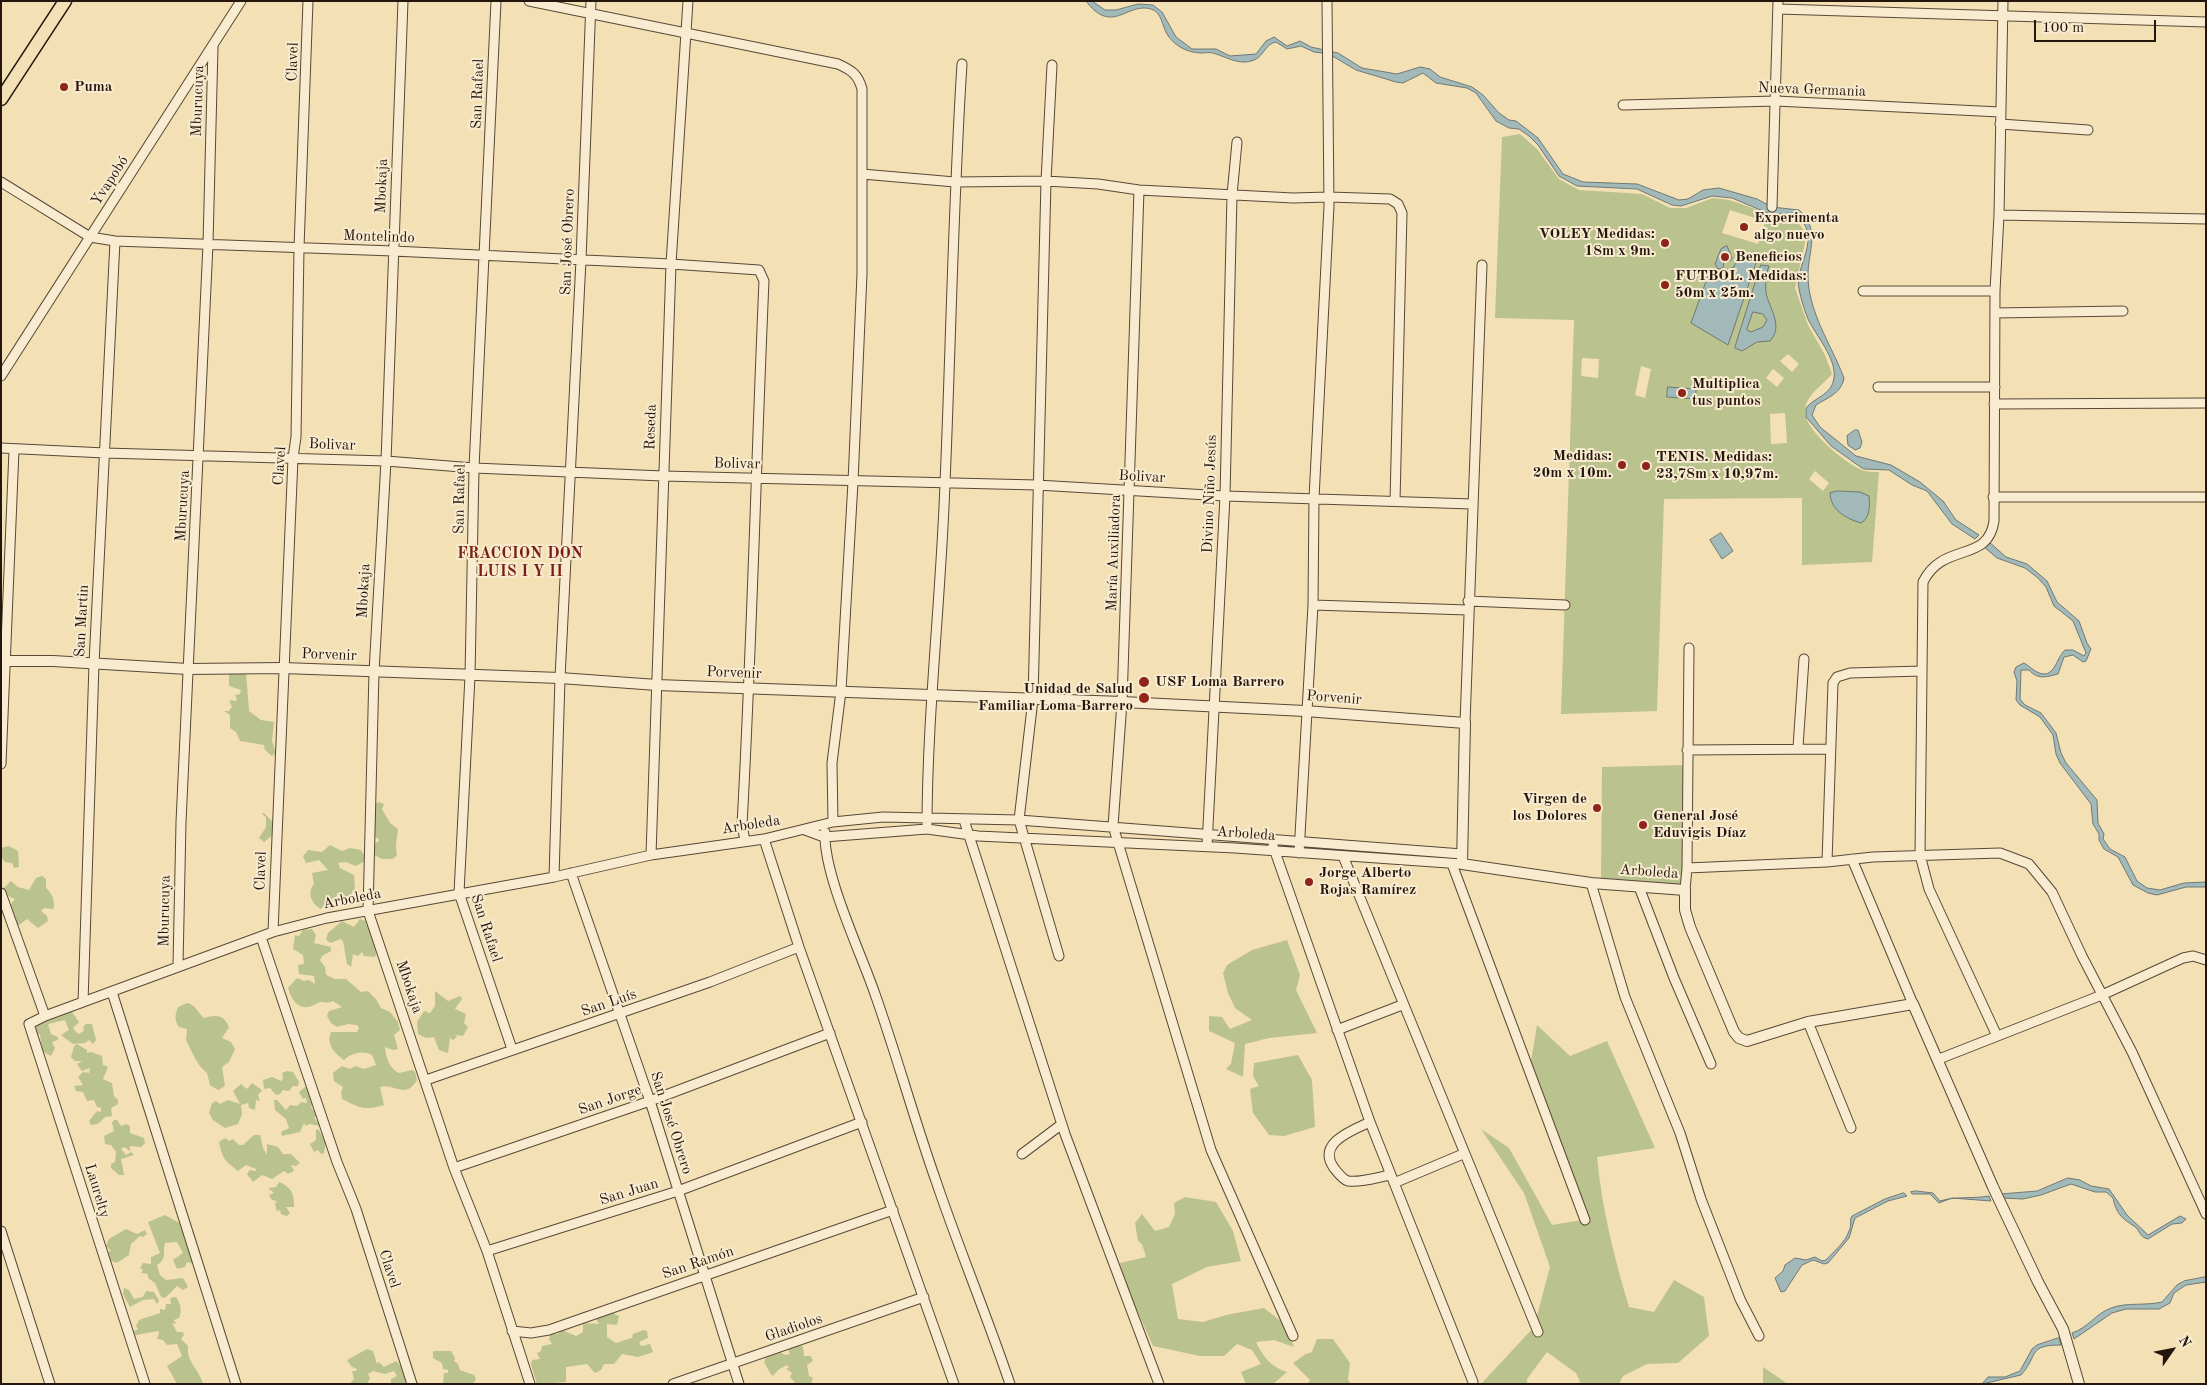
<!DOCTYPE html>
<html>
<head>
<meta charset="utf-8">
<style>
  body { margin:0 }
  #map { position:relative; width:2207px; height:1385px; overflow:hidden; background:#f4e0b5; font-family:"Old Standard TT",serif }
  canvas { display:block }
  .frame { position:absolute; inset:0; border:2px solid #24150d; pointer-events:none }
  .north { position:absolute; left:2147px; top:1325px; width:50px; height:50px; -webkit-text-stroke:4px #f8ebcf; paint-order:stroke; rotate:57deg; font-size:14px; font-weight:700; line-height:20px; text-align:center; color:#24150d }
  .north::after { content:''; display:block; margin:auto; width:18px; height:22px; background:#24150d; clip-path:polygon(50% 0,100% 100%,50% 72%,0 100%) }
  .scale { position:absolute; left:2034px; top:20px; width:122px; height:22px; box-sizing:border-box; border:2px solid #24150d; border-top:0; padding-left:6px; font-size:15px; line-height:18px; white-space:nowrap; color:#24150d; -webkit-text-stroke:4px #f8ebcf; paint-order:stroke }
</style>
</head>
<body>
<div id="map">
<canvas width="2207" height="1385"></canvas>
<div class="frame"></div>
<div class="north">N</div>
<div class="scale">100 m</div>
</div>
<script>
const c = document.querySelector('canvas').getContext('2d');
c.lineJoin = 'round';
function fillPath(path, color) {
  c.fillStyle = color;
  c.fill(path, 'evenodd');
}
function trace(path, color, width, dash) {
  c.strokeStyle = color;
  c.lineWidth = width;
  c.lineCap = dash ? 'butt' : 'round';
  c.setLineDash(dash || []);
  c.stroke(path);
}
function label(font, color, halo, rows, align = 'center') {
  c.font = font + ' "Old Standard TT",serif';
  c.lineWidth = 4;
  c.setLineDash([]);
  c.textBaseline = 'middle';
  c.strokeStyle = halo;
  c.fillStyle = color;
  for (const [text, x, y, turn = 0] of rows) {
    c.save();
    c.translate(x, y);
    c.rotate((+turn || 0) * Math.PI / 180);
    c.textAlign = isNaN(turn) ? turn : align;
    if (halo) c.strokeText(text, 0, 0);
    c.fillText(text, 0, 0);
    c.restore();
  }
}
const green = new Path2D(`
  M1520 134 1537 149 1559 179 1579 190 1642 194 1670 208H1686L1713 198 1729 200 1770 214 1796 220 1803 229 1805 243 1795 288 1808 325 1825 355 1832 374C1823 385 1807 394 1805 409 1802 428 1844 462 1860 469 1865 472 1873 472 1879 472L1872 562 1802 565V498L1664 499 1657 711 1561 714 1574 320 1495 318 1502 137ZM1730 210 1765 221 1764 226 1768 228 1765 239 1760 238 1758 244 1722 233ZM1788 354 1799 364 1792 372 1780 361ZM1582 358 1599 359 1598 378 1581 376ZM1641 366 1651 369 1645 398 1635 395ZM1773 369 1784 378 1777 387 1766 378ZM1668 387 1696 389V399L1667 397ZM1785 413 1787 443 1771 444 1770 414ZM1815 471 1829 483 1823 491 1809 479Z
  M229 672 246 673 249 711 261 720 274 722 272 741 276 753 272 756 265 750 264 745 240 741 236 732 230 728V715L224 711H229L232 707 229 700 236 701 237 699 235 695 240 694 241 690 229 686Z
  M1686 765 1683 884 1601 882 1602 767Z
  M379 802 384 804 382 809 390 823 398 829C397 839 395 845 397 855L393 859H382L374 855V844L379 841 378 838 371 836V827L376 824 370 818 374 804Z
  M264 813 274 823 273 835 264 842 259 838 266 827V817L262 814Z
  M330 845 342 851 350 848 361 850 367 860 356 866 346 862 338 863 340 868 354 875 355 891 347 897 339 892 332 904H326L321 909C311 904 307 892 314 884L312 873 328 870 319 860 306 863 303 856 308 850 322 852Z
  M9 846 18 851 19 867 14 868 12 863 5 862 1 857V848Z
  M42 876 46 879V888C52 893 56 902 53 909L44 908 41 911 47 916 48 921 38 928 27 919 19 925 9 919 7 909 15 899 8 896 3 889 11 881 18 887 29 890 36 878Z
  M360 919 371 923 376 954 375 957 364 956 362 952 358 956 353 954 351 967 347 964 343 941 340 939 331 943 326 940 328 933 342 921 354 927Z
  M312 929 316 935 314 943 331 947V951L322 956 320 960 325 967 326 975 335 979H346L361 992 368 991 376 999 381 1008 390 1012 398 1022 400 1030 394 1035 398 1049 393 1050 385 1047C386 1058 389 1068 399 1073L412 1070 415 1072 417 1080C405 1100 395 1083 380 1087L384 1105C363 1111 361 1108 342 1099L341 1092 343 1087 334 1081 333 1073 342 1066 350 1069 355 1066 364 1069 376 1065 372 1055C362 1050 352 1053 344 1060 334 1053 326 1044 331 1032H357L359 1028 357 1025 348 1024 337 1027 331 1023 327 1016 329 1011 342 1007 333 1001C327 1004 327 1002 321 1002 319 1002 316 1004 314 1005 299 1012 292 1001 288 988L297 978 304 981 309 980 315 984 314 976 299 974 298 965 304 964 303 955 293 949 295 935 299 936 303 930Z
  M1287 940 1300 975 1296 990 1317 1033 1269 1038 1245 1044 1243 1077 1226 1069 1231 1064 1235 1043 1209 1031V1016L1222 1017 1230 1029 1252 1020 1235 1008 1228 993 1223 973 1227 965 1252 950Z
  M435 991 448 1001 460 996 462 999 455 1009 466 1014 464 1023 468 1027 463 1036 455 1035 457 1037 453 1040 450 1038 448 1053 439 1050 434 1037 426 1038 418 1034 417 1022 424 1011 430 1013 435 1006Z
  M187 1003C195 1004 198 1013 204 1018 216 1015 223 1014 229 1027L222 1038 231 1042 235 1049 229 1062 222 1067 225 1086 218 1090 210 1085 207 1073C196 1064 193 1053 186 1040L187 1029 179 1027C174 1019 175 1015 178 1007Z
  M65 1012H72L79 1022 73 1028 78 1034 84 1031 83 1027 86 1024H92L96 1040 93 1044 89 1040 85 1043 73 1044 61 1035 69 1030 65 1020 48 1024 51 1034 58 1037V1040L52 1042 55 1048 51 1056 42 1051 40 1034 36 1035 34 1027 44 1018 49 1021V1018L59 1017Z
  M1537 1025 1570 1056 1607 1041 1655 1148 1597 1157C1602 1209 1614 1257 1629 1307L1654 1312 1674 1280 1704 1297 1709 1336 1678 1363 1647 1364 1623 1376 1619 1384H1581L1576 1373 1547 1352 1527 1379V1384H1481L1534 1327 1550 1267 1524 1193 1481 1129 1509 1148 1552 1225 1582 1220 1528 1079Z
  M77 1044 87 1050V1053L91 1052 102 1056 103 1065 108 1067 103 1079 112 1083 114 1096 118 1100V1104L111 1108 112 1116 105 1117 98 1124 91 1125 89 1121 97 1111 101 1112V1108L97 1107 94 1100 87 1101 83 1092 76 1091 74 1086 83 1085 78 1077 83 1072 89 1073 90 1068 82 1071 77 1064 82 1061H75L71 1057 74 1046Z
  M1298 1055 1312 1080 1315 1127 1284 1136 1269 1135 1253 1113 1250 1089 1259 1086 1253 1076 1254 1063Z
  M287 1071 293 1072 299 1082 298 1086H293L289 1091 283 1090 280 1094 276 1095 270 1088 264 1089 263 1080 272 1077 281 1081 283 1079 282 1073Z
  M252 1083 262 1090 258 1095 260 1101 256 1100 255 1110 249 1108 248 1103 241 1105 242 1114 238 1124 225 1128 213 1120 209 1113 212 1103 216 1101 220 1104 228 1100 240 1104 233 1091 241 1084 247 1089Z
  M305 1087H310L314 1102 311 1107 317 1115 314 1118 321 1126 309 1124 306 1126 304 1123 300 1132 282 1136 281 1132 289 1128 286 1119 275 1110 274 1100H277L286 1110 290 1105 297 1106 301 1102 307 1103 306 1098 303 1099 299 1092Z
  M114 1120H117L121 1126 126 1124 130 1126V1133L144 1138 145 1143 141 1147 130 1146V1151L124 1147 121 1149 126 1155 131 1152 134 1155 121 1159 124 1175H119L111 1168V1164L115 1162 116 1152 111 1145 105 1144 104 1136 114 1131 112 1123Z
  M318 1129 326 1141 324 1153 321 1154 318 1150 314 1152 310 1144 316 1140V1130Z
  M254 1135H260L263 1148 267 1155V1144L278 1147 283 1154H291L300 1163 296 1166 291 1165 294 1171 288 1174 284 1171 272 1179 262 1175 253 1182 247 1174 250 1170 256 1171V1169L246 1165 238 1171C224 1160 223 1160 219 1142L225 1138 229 1141 233 1139 239 1145H243Z
  M279 1182C292 1188 294 1193 294 1207H286L290 1213 287 1216 281 1214 280 1210 277 1211 275 1204 277 1201 272 1200 269 1195 274 1193 268 1188 276 1187Z
  M1185 1197 1216 1202 1233 1231 1241 1261 1207 1267 1172 1284 1178 1319 1203 1322 1226 1315 1264 1308 1283 1323 1294 1347 1274 1340 1256 1342C1263 1357 1271 1367 1287 1372L1273 1384H1246L1241 1372 1261 1364 1252 1350 1237 1344 1224 1356H1200L1153 1346 1127 1288 1120 1263 1146 1257 1142 1244 1138 1241 1135 1223 1142 1214 1155 1231 1169 1227 1175 1214 1174 1203Z
  M165 1215 183 1225 185 1241 194 1264 187 1262 185 1267 177 1269 173 1260 183 1253 177 1242 165 1243C162 1253 168 1258 157 1265L160 1275 166 1280 183 1278 188 1287 183 1290 177 1286 165 1298 161 1297 155 1283 148 1278V1274L141 1273 143 1270 140 1268 143 1263 151 1264V1257L160 1253 148 1222Z
  M126 1229 137 1234 145 1230 147 1234 143 1237 140 1236 131 1244 129 1255 117 1263 109 1260 106 1252 111 1251 106 1246 109 1239Z
  M124 1288 129 1290 134 1299 143 1297 146 1291 154 1292 159 1301 157 1304 154 1299 143 1300 130 1307 123 1294Z
  M176 1297C181 1304 182 1311 179 1318L174 1320 176 1324 172 1323 177 1332H183L184 1335 181 1339 188 1346C186 1362 200 1370 203 1384H177L167 1366 182 1356 177 1344 167 1345 163 1340 157 1339 159 1333 158 1331 136 1335 133 1332 138 1329 136 1326 139 1320 160 1313V1309L165 1310 166 1304H171L170 1298Z
  M610 1312 619 1316 617 1325 607 1324V1337L616 1343 632 1338 633 1334 644 1330 647 1331 648 1338 639 1342 641 1346 650 1344 653 1352 638 1357 622 1354 614 1364H604L601 1370 595 1373 587 1364 566 1367V1382L537 1384 531 1365 532 1360 540 1359 537 1353 541 1351 542 1346 552 1344 549 1339 551 1334H558L562 1330 576 1336 583 1332V1323L599 1324 596 1319 598 1316Z
  M1317 1339H1333L1350 1363 1348 1380 1351 1384H1308L1310 1380 1293 1363 1306 1354 1312 1352Z
  M797 1343 803 1347 804 1356H811L813 1361 807 1365 809 1376 813 1378 811 1384H796L790 1377 792 1373 786 1369 789 1367 787 1365 778 1370 773 1376 770 1373 764 1362 767 1354 778 1351 785 1355 790 1354 786 1344Z
  M367 1349 373 1351 377 1364 379 1362 384 1367 396 1361C402 1365 407 1378 406 1384H391V1379L397 1376 394 1371 385 1374 373 1371 368 1374 370 1378 367 1384H349L354 1379 352 1371H356L357 1369 352 1367 347 1360Z
  M433 1351H451L455 1358 454 1361 458 1364 460 1370 474 1375 476 1380 472 1384H443L444 1373H448V1370L443 1369 442 1363 433 1358Z
  M1763 1367 1788 1384H1763Z`);
const water = new Path2D(`
  M1086 1H1092L1105 10H1116L1138 4 1153 5 1162 12 1176 37 1192 49H1216L1230 56 1256 54 1266 41 1274 37 1287 46 1300 41 1311 47 1338 53 1362 68 1397 74 1420 67 1430 69 1440 77 1472 87 1483 95 1499 113 1509 120 1516 121 1538 138 1563 174 1583 182 1637 184 1679 200 1688 199 1703 190 1719 188 1757 199 1772 207 1799 210C1821 229 1808 251 1808 275 1808 312 1831 344 1844 378 1842 393 1827 398 1816 405L1812 415 1820 427 1856 456 1891 465 1920 482 1943 501 1956 520 1979 535 1975 539 1952 524 1927 491 1912 485 1889 470 1864 469 1859 466 1831 446 1806 417V408C1815 397 1832 395 1834 378 1837 359 1816 336 1808 319 1804 309 1801 299 1799 289 1793 267 1825 238 1795 213L1770 214 1732 198 1712 196 1681 206 1672 205 1637 189 1577 186 1559 176 1538 145 1529 136 1519 129 1509 128 1496 121 1476 93 1467 88 1436 83 1423 73 1403 83 1396 82 1356 70 1329 54 1314 52 1301 46 1287 49 1276 42C1265 44 1264 56 1254 60 1239 66 1227 57 1213 53 1209 52 1206 53 1202 53 1188 53 1174 46 1167 34 1162 26 1162 12 1151 9 1127 2 1112 36 1086 1Z
  M1727 246 1732 258 1730 261H1724L1723 268 1718 269 1715 264 1721 249Z
  M1753 252 1759 254 1728 345 1691 323 1709 273 1716 274 1734 267 1737 259Z
  M1761 265 1769 266C1766 274 1765 284 1766 293 1769 308 1784 326 1770 341L1757 342 1742 351 1735 348ZM1753 312 1763 314 1767 320 1763 327 1751 332 1747 330Z
  M1668 387 1696 389V399L1667 397Z
  M1855 430H1858L1862 442 1860 448 1855 450 1848 445 1847 436Z
  M1838 491 1860 492 1869 496C1870 506 1870 518 1861 523 1847 519 1830 510 1830 493Z
  M1721 533 1733 551 1722 559 1710 540Z
  M1988 541 2006 557 2027 564 2047 581 2057 602 2079 621 2087 643 2091 649 2086 661 2083 662 2073 655 2064 657 2058 674C2046 677 2038 680 2029 670H2021L2020 699 2025 705 2041 713 2056 733 2061 753 2066 763 2097 800 2098 823 2104 834 2103 839 2110 849 2125 857 2137 881 2147 888 2160 890 2184 883 2206 882V887H2186L2157 895 2148 893 2133 885 2118 857 2104 849 2099 840V834L2093 824 2091 804 2060 763 2056 754 2053 735 2040 717 2020 705 2016 700 2017 681 2014 672 2016 667 2024 663C2029 666 2033 670 2037 672 2055 681 2056 657 2065 650H2073L2084 656 2086 653 2073 621 2054 606 2046 587 2038 578 2025 568 1997 558 1983 546Z
  M2068 1178 2080 1180 2091 1186 2109 1189 2127 1215 2148 1235 2180 1216 2186 1219 2182 1223 2172 1224 2148 1239C2139 1237 2140 1230 2134 1226 2121 1218 2116 1213 2113 1198L2106 1192H2095L2071 1184 2041 1195 2023 1199 2002 1198 2001 1194 2037 1191Z
  M1916 1191 1933 1193 1940 1201C1956 1196 1972 1199 1989 1196L1991 1201 1952 1198 1939 1203 1930 1194H1912L1911 1192Z
  M1904 1193 1907 1196 1888 1201 1855 1218 1849 1238 1828 1263 1824 1264 1813 1260 1802 1265 1785 1291 1781 1292 1775 1278 1783 1271 1785 1265 1795 1258 1806 1260 1815 1257 1822 1261 1826 1260C1834 1251 1845 1243 1849 1231 1852 1226 1849 1221 1852 1216L1885 1199Z
  M2206 1277V1282L2186 1285 2174 1293 2170 1303 2159 1309H2126L2112 1313 2074 1339 2072 1333C2088 1328 2095 1314 2111 1308 2127 1302 2145 1306 2162 1302L2177 1285 2184 1281Z
  M2059 1338 2061 1345C2027 1345 2039 1355 2021 1375L1982 1384 1988 1377H2005L2020 1371 2032 1349 2037 1345Z`);
const minor = new Path2D(`
  M403 1 386 461 374 672 368 911 454 1168 487 1251 530 1384
  M496 1 474 468 470 676 459 893 512 1049
  M529 1 838 64C851 70 858 74 862 89V274L853 482 841 691 832 763 833 822
  M1778 9 2206 22
  M1052 65 1046 181 1033 699 1019 820 1059 956
  M1623 105 1776 101 2000 112
  M2000 124 2088 130
  M862 174 955 182 1046 181 1098 184 1139 190 1293 198 1329 197 1390 199 1398 204 1402 213 1395 501
  M1 182 90 237 115 241 393 251 671 264 759 270 764 281C756 462 752 643 742 825L745 841
  M1139 190 1122 702 1113 826 1211 1150 1293 1336
  M1772 207 1778 1
  M1999 215 2206 219
  M1863 291H1995
  M1995 313 2123 311
  M1 376 241 1
  M1878 387H1995
  M1994 404 2206 403
  M1 448 105 453 386 461 474 468 663 476 1037 485 1225 496 1472 504
  M1993 497H2206
  M1468 601 1565 605
  M1313 605 1468 610
  M1465 723 1482 265
  M1798 747 1804 659
  M1687 750 1830 749
  M1 764 14 450
  M964 820 1065 1134 1159 1384
  M927 829C927 714 941 599 945 483 951 344 953 204 962 64
  M805 830 824 837 927 829 978 836 1235 848 1462 864
  M825 832C823 874 861 953 875 994 897 1056 914 1119 936 1181 959 1249 987 1316 1010 1384
  M764 839 799 947 954 1384
  M1207 846 1225 496 1232 195 1237 142
  M1273 846 1370 1122 1473 1382
  M1299 853 1313 605 1314 498 1329 206 1327 1
  M651 855 671 264 688 1
  M1343 856 1538 1332
  M1852 859 1913 1004
  M1827 862 1833 683 1837 677 1850 673 1922 671
  M1452 864 1585 1220
  M1687 868 1827 862 1873 857 2000 853 2029 864 2052 892 2082 956 2132 1052 2206 1214
  M571 873 650 1101 739 1384
  M554 877 560 678 581 260 591 1
  M1591 883 1625 997 1680 1133 1701 1199 1740 1299 1759 1336
  M1639 887 1674 978 1711 1064
  M1685 890 1687 868 1689 648
  M1 893 45 1016 273 932 327 918 554 877 651 855 764 839 833 822 883 817 1019 820 1462 854
  M273 932 293 458 296 437 299 248 308 1
  M261 937 337 1162 356 1209 412 1384
  M178 966 181 822 208 244 213 47
  M112 992 236 1384
  M83 1002 94 664 115 241
  M45 1016 29 1024 145 1384
  M1808 1022 1851 1128
  M1337 1030 1402 1005
  M1997 1036 1929 889 1920 855 1923 582C1943 541 1988 564 1994 521L1995 291 1999 215 2003 1
  M1939 1059 2102 995 2183 958 2193 956 2206 960
  M426 1080 710 982 799 947
  M1370 1122C1353 1130 1316 1143 1334 1168 1338 1173 1342 1179 1348 1181 1360 1183 1379 1177 1390 1175
  M1022 1154 1062 1124
  M454 1168 650 1101 830 1033
  M1394 1183 1463 1154
  M1 1231 50 1384
  M487 1251 678 1191 862 1122
  M512 1331 531 1333 549 1330 893 1210
  M673 1384 924 1297`);
const tertiary = new Path2D(`
  M1 661H53L188 669 283 668 560 678 657 685 1122 702 1305 711 1465 723 1462 864 1591 883 1685 890V910L1690 927 1734 1032 1739 1038 1747 1041 1808 1022 1913 1004 1993 1187 2038 1282 2063 1329 2079 1384`);
const primary = new Path2D(`
  M1 99 65 1`);
const markers = [
  [64,87,5,"#8f2418"],
  [1744,227,5,"#8f2418"],
  [1665,243,5,"#8f2418"],
  [1725,257,5,"#8f2418"],
  [1665,285,5,"#8f2418"],
  [1682,393,5,"#8f2418"],
  [1622,465,5,"#8f2418"],
  [1646,466,5,"#8f2418"],
  [1144,682,6,"#8f2418"],
  [1144,698,6,"#8f2418"],
  [1597,808,5,"#8f2418"],
  [1643,825,5,"#8f2418"],
  [1309,882,5,"#8f2418"]
];
const streetNames = [
  ["Clavel",293,62,-88],
  ["Nueva Germania",1812,90,2],
  ["San Rafael",478,94,-88],
  ["Mburucuya",198,101,-88],
  ["Yvapobó",110,181,-57],
  ["Mbokaja",382,186,-88],
  ["Montelindo",379,237,2],
  ["San José Obrero",568,242,-88],
  ["Reseda",651,427,-88],
  ["Bolivar",332,445,2],
  ["Bolivar",737,464,1],
  ["Clavel",280,466,-86],
  ["Bolivar",1142,477,3],
  ["Divino Niño Jesús",1210,494,-88],
  ["San Rafael",460,499,-89],
  ["Mburucuya",183,506,-87],
  ["María Auxiliadora",1114,553,-88],
  ["Mbokaja",364,591,-87],
  ["San Martin",82,621,-87],
  ["Porvenir",329,655,2],
  ["Porvenir",734,673,2],
  ["Porvenir",1334,698,4],
  ["Arboleda",751,825,-9],
  ["Arboleda",1246,834,4],
  ["Clavel",261,871,-88],
  ["Arboleda",1649,872,4],
  ["Arboleda",352,899,-11],
  ["Mburucuya",165,911,-89],
  ["San Rafael",486,928,72],
  ["Mbokaja",409,987,71],
  ["San Luís",609,1003,-19],
  ["San Jorge",610,1100,-19],
  ["San José Obrero",671,1123,72],
  ["Laurelty",97,1191,73],
  ["San Juan",629,1192,-17],
  ["San Ramón",698,1263,-19],
  ["Clavel",389,1269,72],
  ["Gladiolos",794,1328,-19]
];
const poiNames = [
  ["Puma",74,87],
  ["Experimenta",1754,218],
  ["algo nuevo",1754,235],
  ["VOLEY Medidas:",1655,234,"right"],
  ["18m x 9m.",1655,251,"right"],
  ["Beneficios",1735,257],
  ["FUTBOL. Medidas:",1675,276],
  ["50m x 25m.",1675,293],
  ["Multiplica",1692,384],
  ["tus puntos",1692,401],
  ["Medidas:",1612,456,"right"],
  ["20m x 10m.",1612,473,"right"],
  ["TENIS. Medidas:",1656,457],
  ["23,78m x 10,97m.",1656,474],
  ["USF Loma Barrero",1155,682],
  ["Unidad de Salud",1133,689,"right"],
  ["Familiar Loma Barrero",1133,706,"right"],
  ["Virgen de",1587,799,"right"],
  ["los Dolores",1587,816,"right"],
  ["General José",1653,816],
  ["Eduvigis Díaz",1653,833],
  ["Jorge Alberto",1319,873],
  ["Rojas Ramírez",1319,890]
];
const neighbourhoodNames = [
  ["FRACCION DON",520,554],
  ["LUIS I Y II",520,572]
];
fillPath(green, '#bac28e');
fillPath(water, '#a1bab9');
trace(water, '#6f7874', 1);
trace(minor, '#584837', 11);
trace(tertiary, '#584837', 12);
trace(primary, '#24150d', 15);
trace(minor, '#f8ebcf', 9);
trace(tertiary, '#f8ebcf', 10);
trace(primary, '#f4e0b5', 12);
for (const [x, y, r, color] of markers) {
  const dot = new Path2D();
  dot.arc(x, y, r, 0, 2 * Math.PI);
  c.fillStyle = color;
  c.fill(dot);
  trace(dot, '#f8ebcf', 2);
}
label('15px', '#24150d', '#f8ebcf', streetNames);
label('bold 15px', '#24150d', '#f8ebcf', poiNames, 'left');
label('bold 16px', '#7a1f14', '#f8ebcf', neighbourhoodNames);
</script>
</body>
</html>
